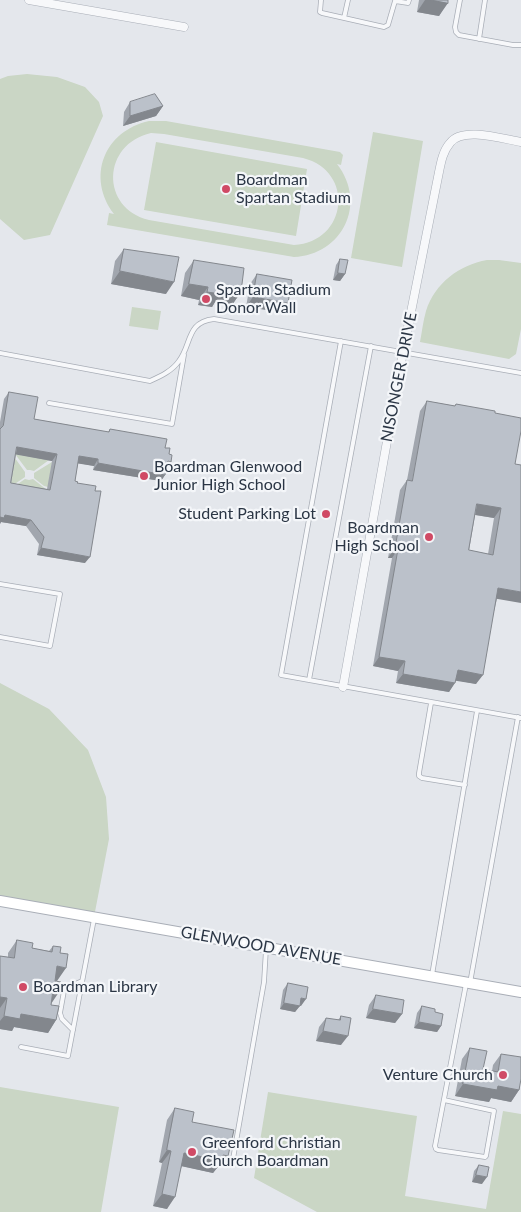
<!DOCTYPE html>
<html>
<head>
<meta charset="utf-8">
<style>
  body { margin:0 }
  canvas { display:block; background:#e4e7ec }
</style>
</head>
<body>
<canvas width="521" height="1212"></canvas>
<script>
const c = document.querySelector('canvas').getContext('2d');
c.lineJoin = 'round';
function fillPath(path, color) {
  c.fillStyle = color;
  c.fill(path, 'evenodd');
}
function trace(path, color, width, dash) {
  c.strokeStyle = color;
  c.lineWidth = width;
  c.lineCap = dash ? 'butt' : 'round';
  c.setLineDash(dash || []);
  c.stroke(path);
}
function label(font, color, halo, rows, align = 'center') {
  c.font = font + ' Lato,sans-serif';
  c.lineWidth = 4.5;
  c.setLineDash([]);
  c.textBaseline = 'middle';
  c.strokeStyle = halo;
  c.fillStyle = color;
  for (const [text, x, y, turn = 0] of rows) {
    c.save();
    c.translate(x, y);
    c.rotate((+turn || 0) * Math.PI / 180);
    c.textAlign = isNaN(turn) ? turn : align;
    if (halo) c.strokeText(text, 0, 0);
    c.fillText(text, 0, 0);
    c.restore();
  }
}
const green = new Path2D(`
  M27 74 57 77 85 87 99 102 103 116 50 235 24 240 0 219V79L8 76Z
  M149 121H166L340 152 343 155 341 165 337 164C368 204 342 255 294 257L107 225 109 213 114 214C86 177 104 131 149 121ZM151 133 164 134 303 158C355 171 348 242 294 245L149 220C100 208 102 144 151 133Z
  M373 132 423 141 402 267 351 258Z
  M156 142 307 169 296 236 144 210Z
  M487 260H499L521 263V329L516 354 509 359 420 342C422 332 423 321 426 311 435 283 459 265 487 260Z
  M132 307 161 311 158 330 129 326Z
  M12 454 25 472V477L9 488Z
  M15 454 49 460 34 471 30 470H27Z
  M52 462 48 487 44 486 34 478V473Z
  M25 479 29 480 33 479 47 490H9Z
  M0 683 49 709 88 750 106 797 109 839 94 917 0 901Z
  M0 1087 119 1107 101 1212H0Z
  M268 1092 417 1116 405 1196 486 1209 503 1111 521 1114V1212H317L254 1178Z`);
const lane = new Path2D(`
  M321 0 320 12 322 13 384 27 388 25 395 1 408 3 409 0
  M460 0 455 27 456 32 459 35 513 45H521
  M344 18 348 0
  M479 39 485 0
  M341 341 281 675 521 718
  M0 353 150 381C161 376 172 371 179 361 192 344 186 322 214 319L521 373
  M49 403 172 424 184 355
  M0 584 60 594 50 646 0 637
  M309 680 371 346
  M431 703 419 773V776L422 778 465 785
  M432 975 477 711
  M470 983 518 717
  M73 1030 62 1019 60 1013 64 991 71 986 82 981
  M21 1047 68 1056 94 919
  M444 1100 494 1111 486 1156 485 1157 438 1150 436 1149 435 1146 466 984
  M233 1159 264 982 266 949`);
const street = new Path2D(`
  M29 0 184 27
  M343 687 403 352 439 172C441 162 443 151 450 143 462 126 503 139 521 142`);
const secondary = new Path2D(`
  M0 901 521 992`);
const wall = new Path2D(`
  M419 0H448L439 16 417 12Z
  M130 102 163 106 156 116 123 126 124 112Z
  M124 249 166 294 111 284 115 261Z
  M340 259 345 274 340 281 333 280 336 265Z
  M194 260 241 292 232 305 215 302 212 307 198 305 199 300 181 296 185 273Z
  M257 274 282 312 246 307 250 284Z
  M9 392 34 419 108 432 110 429 165 448 167 468 165 475 161 481 93 470 94 466 78 463 75 481 85 563 37 555 39 544 26 526 1 522 0 524V422L4 399ZM16 454 52 461 47 489 11 483Z
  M427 401 455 406 456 404 495 413 515 464 497 599 476 684 456 680 449 692 396 683 398 671 373 666 392 558H388L400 490 407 480 420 411ZM475 515 494 518 488 554 469 550Z
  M17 940 32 948 49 951 53 946 57 981 55 980 51 1005 56 1020 48 1033 14 1027 12 1031 0 1029V956L8 957V953Z
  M288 983 301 1006 300 1005 295 1012 280 1009 283 990Z
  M376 995 402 1014 395 1023 366 1018 369 1005Z
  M422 1006 435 1012 441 1026 437 1032 414 1028 417 1013Z
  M341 1016V1045L316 1041 319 1027 326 1018 338 1020Z
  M470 1048 483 1069 492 1071 493 1065 501 1054 520 1087 519 1090 511 1102 491 1098 489 1102 455 1096 462 1059Z
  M175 1108 192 1122 220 1168H217L213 1173 182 1166 167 1209 153 1206 162 1163 159 1162 167 1120Z
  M479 1165 482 1184 472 1182 474 1171Z`);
const shadedWall = new Path2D(`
  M425 0H431L448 3 439 16 417 12Z
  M163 106 156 116 123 126 130 116Z
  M120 271 174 282 166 294 111 284Z
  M338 273 345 274 340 281 333 280Z
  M189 284 208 287 199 300 181 296Z
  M222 289 241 292 232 305 215 302 212 307 198 305 207 292Z
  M253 297 288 303 282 312 246 307Z
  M17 447 57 454 52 461 13 454Z
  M79 456 98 459 94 466 75 463Z
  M168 461 171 462 167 468H163Z
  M98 463 165 475 161 481 93 470Z
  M477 504 501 508 494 518 470 514Z
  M5 515 31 520 26 526 1 522 0 524V517Z
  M41 548 90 557 85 563 37 555Z
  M395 548 398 549 392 558H388Z
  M498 588 521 592V603L492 598Z
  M379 657 405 661 398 671 373 666Z
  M458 670 483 675 476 684 451 680Z
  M403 674 455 683 449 692 396 683Z
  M57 966 66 968 57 981 48 979Z
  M53 990 59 992 51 1004Z
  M0 997 7 998 0 1008Z
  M301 998 306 999 301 1006 297 1005Z
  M284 1003 300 1006 295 1012 280 1009Z
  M373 1009 402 1014 395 1023 366 1018Z
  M21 1014 56 1020 48 1033 14 1027 12 1031 0 1029V1021L4 1016Z
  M419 1022 441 1026 437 1032 414 1028Z
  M323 1031 348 1036 341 1045 316 1041Z
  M463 1084 498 1086 519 1090 511 1102 491 1098 489 1102 455 1096Z
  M167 1150 171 1151 162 1163 159 1162Z
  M184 1153 223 1155 228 1156 220 1168H217L213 1173 176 1165Z
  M476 1175 487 1177 482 1184 472 1182Z
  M162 1194 175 1197 167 1209 153 1206Z`);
const building = new Path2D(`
  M431 0H448V3Z
  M155 94 163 106 130 116V102Z
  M124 249 179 257 174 282 120 271Z
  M340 259 348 260 345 274 338 273Z
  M194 260 244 268 241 292 222 289 221 294 207 292 208 287 189 284Z
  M257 274 292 280 288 303 253 297Z
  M9 392 38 397 34 419 109 432 110 429 167 439 165 448H170L169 454 172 455 171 462 168 461 165 475 98 463V459L79 456 75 481 78 482 77 483 96 486 95 491H101L90 557 41 548 44 537 31 520 5 515 4 518 0 517V429L3 426ZM17 447 57 454 50 490 11 483Z
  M427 401 455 406 456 404 495 411V413L521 418V431L515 464 521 465V592L498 588 483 675 458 670 455 683 403 674 405 661 379 657 398 549 395 548 407 480 412 481ZM477 504 501 508 493 555 469 550Z
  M17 940 33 943 32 948 52 952 53 946 61 947 60 953 68 954 66 968 57 966 55 981 61 982 59 992 53 990 51 1005 59 1006 56 1020 21 1014 20 1019 4 1016 7 998 0 997V956L14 958Z
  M288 983 308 987 306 999 301 998 300 1006 284 1003Z
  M376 995 404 1000 402 1014 373 1009Z
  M422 1006 435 1009V1012L443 1014 441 1026 419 1022Z
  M341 1016 351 1018 348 1036 323 1031 326 1018 340 1020Z
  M470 1048 487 1051 483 1069 498 1072 501 1054 521 1057V1079L519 1090 498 1086 497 1090 463 1084Z
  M175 1108 194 1112 192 1122 234 1130 228 1156 223 1155 222 1161 184 1153 175 1197 162 1194 171 1151 167 1150Z
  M479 1165 489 1167 487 1177 476 1175Z`);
const markers = [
  [226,189,5,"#d04a65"],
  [206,299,5,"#d04a65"],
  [144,476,5,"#d04a65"],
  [326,514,5,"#d04a65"],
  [429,537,5,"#d04a65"],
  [23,987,5,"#d04a65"],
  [503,1075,5,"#d04a65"],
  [192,1152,5,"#d04a65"]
];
const poiNames = [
  ["Boardman",236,180],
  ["Spartan Stadium",236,198],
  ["Spartan Stadium",216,290],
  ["Donor Wall",216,308],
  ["Boardman Glenwood",154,467],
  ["Junior High School",154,485],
  ["Student Parking Lot",316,514,"right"],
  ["Boardman",419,528,"right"],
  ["High School",419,546,"right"],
  ["Boardman Library",33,987],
  ["Venture Church",493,1075,"right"],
  ["Greenford Christian",202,1143],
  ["Church Boardman",202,1161]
];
const streetNames = [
  ["NISONGER DRIVE",399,377,-79],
  ["GLENWOOD AVENUE",261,946,10]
];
fillPath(green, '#cad6c5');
trace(lane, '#a9aeb7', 5.5);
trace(street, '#a9aeb7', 9);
trace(secondary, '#a9aeb7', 12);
trace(lane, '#f7f8fa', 4);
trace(street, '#f7f8fa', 8);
trace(secondary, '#fff', 10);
fillPath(wall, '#a1a6ae');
fillPath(shadedWall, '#83878d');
fillPath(building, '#bbc1ca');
trace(building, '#83878d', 1);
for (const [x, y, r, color] of markers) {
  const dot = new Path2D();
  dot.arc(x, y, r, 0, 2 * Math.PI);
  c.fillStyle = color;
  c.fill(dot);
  trace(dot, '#f4f6f9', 2);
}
label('16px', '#2b3645', '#f4f6f9', poiNames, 'left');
label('16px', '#2b3645', '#f4f6f9', streetNames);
</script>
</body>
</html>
